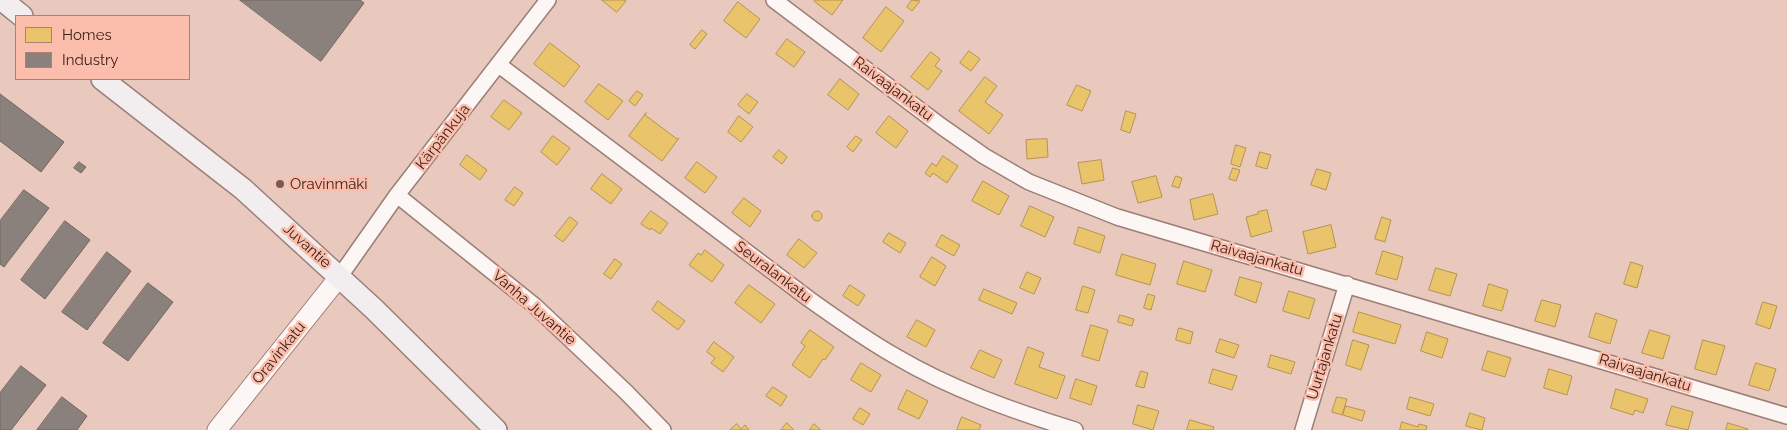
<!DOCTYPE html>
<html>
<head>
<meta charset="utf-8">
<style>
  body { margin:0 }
  #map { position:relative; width:1787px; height:430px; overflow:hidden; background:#e9c8be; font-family:Raleway,sans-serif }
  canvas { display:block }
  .legend { position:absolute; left:15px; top:15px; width:175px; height:65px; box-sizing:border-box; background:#fbbeac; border:1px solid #af7f71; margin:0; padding:6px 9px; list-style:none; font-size:15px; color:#3d2118 }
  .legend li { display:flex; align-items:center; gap:10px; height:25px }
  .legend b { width:25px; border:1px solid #af7f71 }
</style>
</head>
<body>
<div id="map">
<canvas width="1787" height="430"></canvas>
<ul class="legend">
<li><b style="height:14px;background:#e9c46a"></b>Homes</li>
<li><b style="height:14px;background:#8a817c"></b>Industry</li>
</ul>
</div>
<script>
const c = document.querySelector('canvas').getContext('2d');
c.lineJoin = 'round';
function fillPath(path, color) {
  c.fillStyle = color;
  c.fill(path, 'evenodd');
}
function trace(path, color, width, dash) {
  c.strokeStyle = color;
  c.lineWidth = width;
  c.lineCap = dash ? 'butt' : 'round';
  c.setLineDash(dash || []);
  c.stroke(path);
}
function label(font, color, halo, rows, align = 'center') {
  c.font = font + ' Raleway,sans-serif';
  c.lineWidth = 5;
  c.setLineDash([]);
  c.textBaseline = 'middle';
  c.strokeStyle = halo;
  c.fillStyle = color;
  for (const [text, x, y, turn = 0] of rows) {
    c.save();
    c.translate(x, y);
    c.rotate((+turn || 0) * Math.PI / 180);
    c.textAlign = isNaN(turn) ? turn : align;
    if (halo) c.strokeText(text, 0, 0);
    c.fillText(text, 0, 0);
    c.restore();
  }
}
const homes = new Path2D(`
  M602 0H625L626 1 617 12Z
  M815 0H843L832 15 814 1Z
  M912 0 920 1 912 11 907 7Z
  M738 2 760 19 746 38 724 21Z
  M886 7 904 21 881 52 863 38Z
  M702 30 707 34 695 49 690 45Z
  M787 39 805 52 794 67 776 54Z
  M550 43 580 66 564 87 534 64Z
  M969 51 980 59 971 71 960 63Z
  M931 52 940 59 935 66 942 71 928 90 911 77Z
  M985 77 997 86 985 102 1003 115 989 134 959 111Z
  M840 79 859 94 848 110 828 95Z
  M599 84 623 101 608 120 585 102Z
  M1077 85 1091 91 1082 111 1067 105Z
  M637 91 643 95 635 106 629 101Z
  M747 94 758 102 749 114 738 105Z
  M504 100 522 113 509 130 491 117Z
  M1126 111 1136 114 1130 133 1121 130Z
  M646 113 645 115 677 139 679 138 662 161 629 136Z
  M739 116 753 127 741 142 728 132Z
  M889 116 908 131 896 148 876 133Z
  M553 136 570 148 557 165 541 152Z
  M856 136 862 140 853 152 847 147Z
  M1047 139 1048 157 1027 159 1026 140Z
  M1236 145 1246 148 1240 167 1231 164Z
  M779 150 787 157 782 164 773 157Z
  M1260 152 1271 155 1267 169 1256 166Z
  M467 155 487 170 480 180 460 165Z
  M943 156 958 166 947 183 933 173 930 177 925 173 932 163 936 166Z
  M1101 160 1104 180 1082 184 1078 163Z
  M697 162 717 177 705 193 685 178Z
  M1233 168 1240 170 1236 181 1229 179Z
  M1317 169 1331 173 1326 190 1311 185Z
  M602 174 622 189 611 204 591 189Z
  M1156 176 1162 197 1138 203 1132 182Z
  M1176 176 1182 178 1179 188 1172 186Z
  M983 181 1009 196 999 215 972 201Z
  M515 187 523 193 514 206 505 200Z
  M1213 194 1218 214 1194 220 1190 200Z
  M744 198 761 211 750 227 732 213Z
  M1030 206 1054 217 1045 237 1021 226Z
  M1267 210 1272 231 1251 237 1246 217 1258 214V212Z
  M812 216a5 5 0 1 1 10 0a5 5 0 1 1-10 0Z
  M651 211 668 223 660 234 651 228 650 230 641 224Z
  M570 217 578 223 563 242 555 236Z
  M1382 217 1391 220 1385 242 1375 239Z
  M1331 225 1336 247 1308 254 1303 232Z
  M1079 227 1105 236 1100 253 1074 244Z
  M889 233 906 243 900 253 883 242Z
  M942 235 960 245 954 256 936 246Z
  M799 239 817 253 804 268 787 255Z
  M705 250 724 265 712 282 689 265 698 253 701 255Z
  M1383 251 1403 257 1397 280 1376 274Z
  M1122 254 1156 264 1150 285 1116 275Z
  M932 257 946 266 935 286 920 277Z
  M615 259 622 264 611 279 604 274Z
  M1184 261 1212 270 1205 292 1177 284Z
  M1631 262 1643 266 1637 288 1624 284Z
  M1436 268 1457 274 1450 296 1429 290Z
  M1027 272 1041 278 1034 294 1020 288Z
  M1240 277 1262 283 1256 303 1235 295Z
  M1489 284 1508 290 1502 311 1483 306Z
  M749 285 775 304 761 323 735 303Z
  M850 285 865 295 858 306 843 296Z
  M1083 286 1095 290 1088 313 1076 310Z
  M984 289 1017 303 1012 314 979 300Z
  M1289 291 1315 299 1309 319 1283 311Z
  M1148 294 1155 296 1151 310 1144 308Z
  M1542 300 1561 305 1555 327 1535 321Z
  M658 301 685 321 678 330 652 310Z
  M1763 302 1777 306 1770 329 1756 324Z
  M1359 312 1401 325 1395 344 1353 332Z
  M1596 313 1617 320 1610 344 1589 337Z
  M1120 315 1134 319 1132 326 1118 322Z
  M917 320 935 330 926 347 907 337Z
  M1091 325 1108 330 1099 361 1082 356Z
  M1179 328 1193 332 1190 344 1176 340Z
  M810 330 834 347 825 360 823 359 810 378 792 365 805 346 801 343Z
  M1650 330 1670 336 1663 359 1642 353Z
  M1427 332 1448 339 1442 358 1421 351Z
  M1220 339 1239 345 1234 358 1216 352Z
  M1353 340 1369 345 1361 370 1346 365Z
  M1703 340 1725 346 1716 375 1695 369Z
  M714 342 734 357 723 372 711 363 715 358 707 352Z
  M1028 347 1044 353 1039 367 1065 376 1057 399 1015 384Z
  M980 350 1002 360 994 378 971 368Z
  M1488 351 1511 358 1505 377 1482 370Z
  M1271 355 1295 362 1291 374 1268 367Z
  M861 363 881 375 871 392 851 380Z
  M1756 363 1776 369 1769 391 1749 385Z
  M1213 369 1237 376 1232 390 1209 383Z
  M1549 369 1572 376 1567 395 1544 388Z
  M1141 371 1148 373 1144 388 1136 386Z
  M1076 379 1097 386 1091 405 1070 398Z
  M773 387 787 396 781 406 766 396Z
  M1616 389 1648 399 1643 413 1635 410 1633 415 1611 408Z
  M907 390 928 401 919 419 898 409Z
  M1337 397 1347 399 1342 415 1332 412Z
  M1410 397 1434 404 1430 416 1407 409Z
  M1138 405 1159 411 1153 430 1133 424Z
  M1346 406 1365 411 1362 421 1343 415Z
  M1672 406 1693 412 1688 430 1666 425Z
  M860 408 870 414 863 425 853 419Z
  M1470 413 1485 418 1482 430 1466 426Z
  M962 417 981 425 979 430H957Z
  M1190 420 1214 427 1213 430H1187Z
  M1402 422 1418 427 1419 424 1427 426 1426 430H1400Z
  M787 423 794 430H781Z
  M1728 423 1748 429V430H1726Z
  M737 424 741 429 745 425 749 430H730Z
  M814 424 821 430H810Z`);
const industry = new Path2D(`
  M240 0H360L364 3 321 61Z
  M0 94 64 142 41 172 0 141Z
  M79 162 86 167 81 173 74 168Z
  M24 190 49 208 4 267 0 264V221Z
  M65 221 90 240 45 299 21 280Z
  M107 252 131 271 87 330 62 312Z
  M148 283 173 302 128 361 103 343Z
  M21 366 46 385 11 430H0V393Z
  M62 397 87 416 77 430H37Z`);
const minor = new Path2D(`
  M774 0 941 126 984 156 1029 182 1117 217 1787 416
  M499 65 809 299C837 319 865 339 895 356 951 389 1013 411 1075 430
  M397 195 535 306 626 392 663 430
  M340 276 397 195 548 0
  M1303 430 1347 284`);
const tertiary = new Path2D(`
  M217 430 340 276`);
const secondary = new Path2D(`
  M2 0 22 16
  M102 79 243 189 374 309 496 430`);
const markers = [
  [280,184,5,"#795b52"]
];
const streetNames = [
  ["Raivaajankatu",893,89,37],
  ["Kärpänkuja",443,137,-52],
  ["Juvantie",307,246,42],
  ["Raivaajankatu",1257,258,16],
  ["Seuralankatu",773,272,37],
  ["Vanha Juvantie",534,308,41],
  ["Oravinkatu",279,353,-51],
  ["Uurtajankatu",1325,357,-73],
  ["Raivaajankatu",1645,373,17]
];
const poiNames = [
  ["Oravinmäki",290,184]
];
fillPath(homes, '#e9c46a');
trace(homes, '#b59351', 1);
fillPath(industry, '#8a817c');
trace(industry, '#73645e', 1);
trace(minor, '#9a7f77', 18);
trace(tertiary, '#9a7f77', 21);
trace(secondary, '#9a7f77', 24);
trace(minor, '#fcf7f5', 15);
trace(tertiary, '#fcf7f5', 19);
trace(secondary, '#f2edee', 21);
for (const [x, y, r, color] of markers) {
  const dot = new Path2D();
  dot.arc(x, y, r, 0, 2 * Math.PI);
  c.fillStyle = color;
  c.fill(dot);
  trace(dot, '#fbbeac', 2);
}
label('15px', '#3d2118', '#fbbeac', streetNames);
label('15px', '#3d2118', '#fbbeac', poiNames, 'left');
</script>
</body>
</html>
